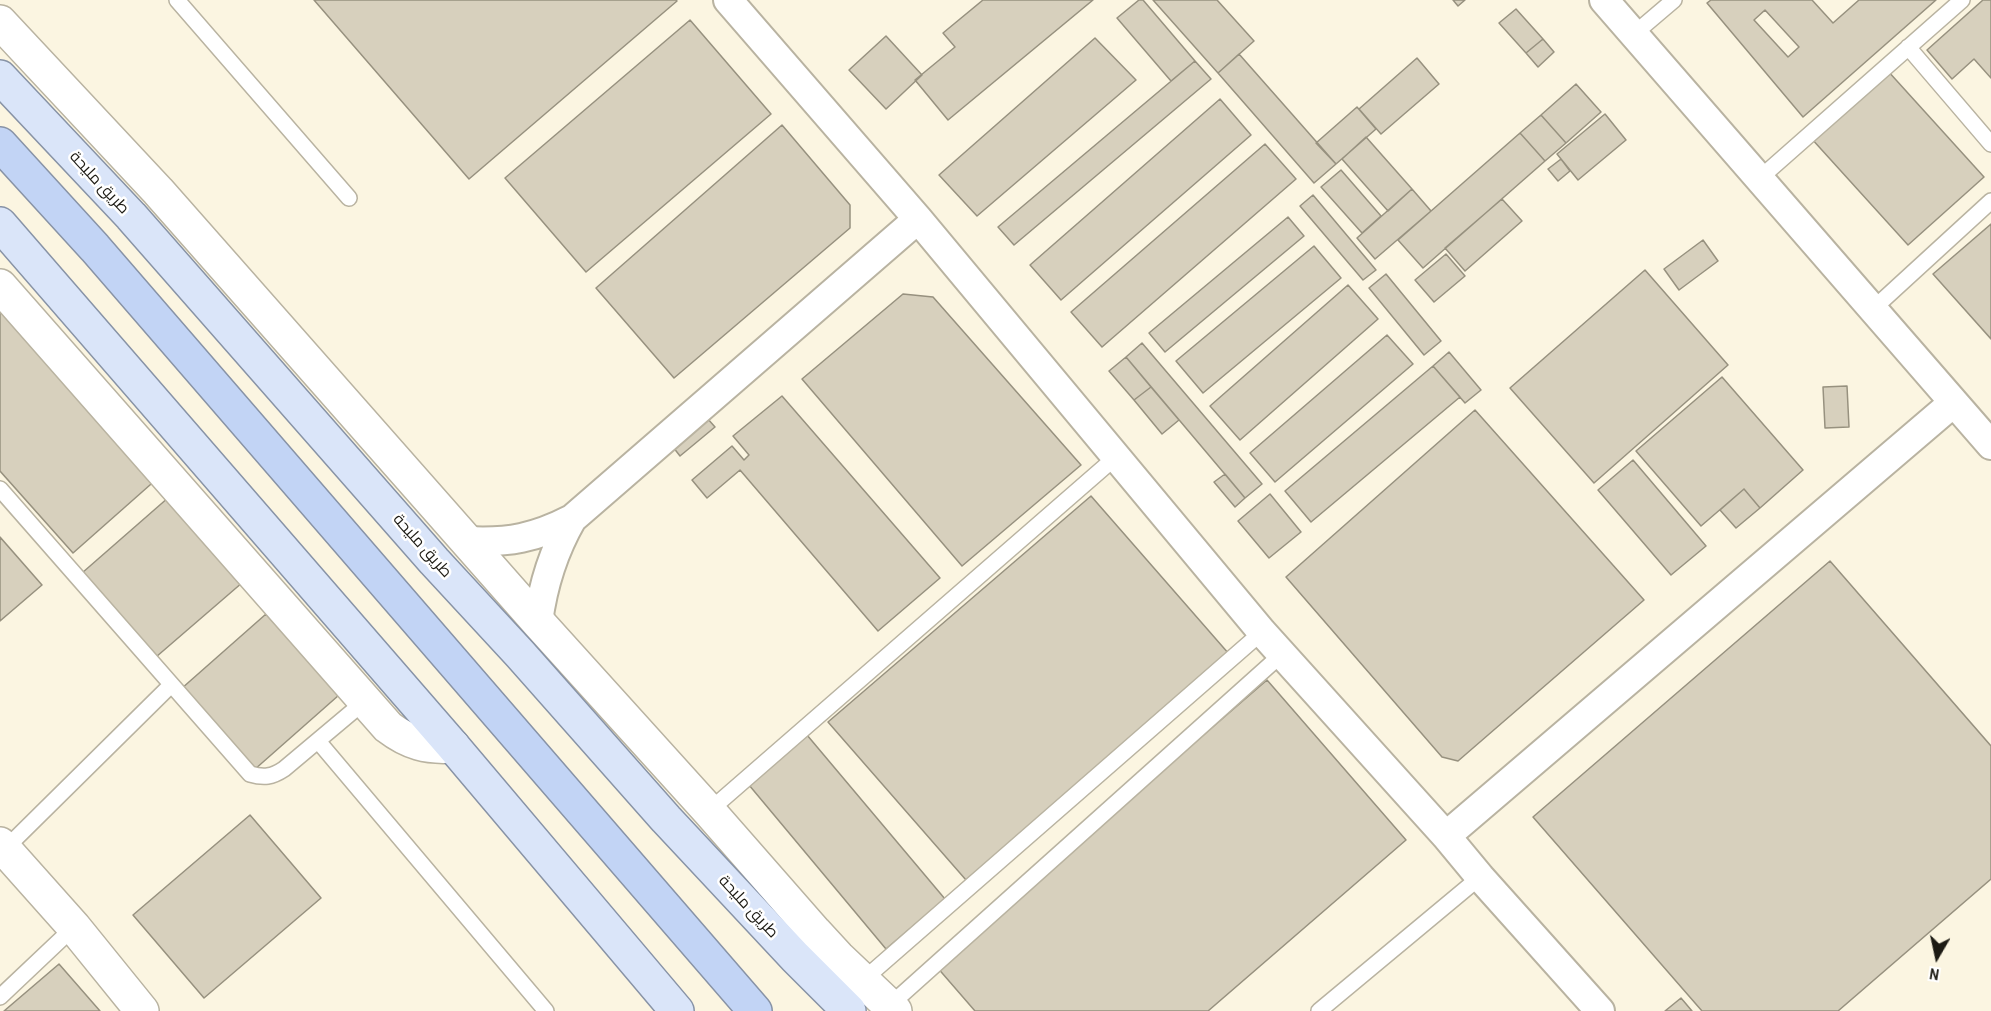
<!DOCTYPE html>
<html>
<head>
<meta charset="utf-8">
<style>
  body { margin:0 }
  #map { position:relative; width:1991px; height:1011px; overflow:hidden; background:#fbf5e1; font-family:"Archivo Narrow",sans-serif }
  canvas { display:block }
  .north { position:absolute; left:1907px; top:927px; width:60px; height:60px; -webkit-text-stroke:4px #fff; paint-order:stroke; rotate:189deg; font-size:16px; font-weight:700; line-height:24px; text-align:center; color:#1d1b14 }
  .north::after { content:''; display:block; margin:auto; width:21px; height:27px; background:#1d1b14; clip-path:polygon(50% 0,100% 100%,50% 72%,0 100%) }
</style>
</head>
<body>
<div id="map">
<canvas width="1991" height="1011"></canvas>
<div class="north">N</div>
</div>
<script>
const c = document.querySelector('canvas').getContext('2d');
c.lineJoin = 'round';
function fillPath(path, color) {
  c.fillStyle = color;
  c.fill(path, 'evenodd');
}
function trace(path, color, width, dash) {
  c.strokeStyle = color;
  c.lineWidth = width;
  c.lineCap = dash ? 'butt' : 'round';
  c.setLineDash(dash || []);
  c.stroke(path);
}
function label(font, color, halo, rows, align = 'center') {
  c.font = font + ' "Archivo Narrow",Cairo,sans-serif';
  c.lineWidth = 5;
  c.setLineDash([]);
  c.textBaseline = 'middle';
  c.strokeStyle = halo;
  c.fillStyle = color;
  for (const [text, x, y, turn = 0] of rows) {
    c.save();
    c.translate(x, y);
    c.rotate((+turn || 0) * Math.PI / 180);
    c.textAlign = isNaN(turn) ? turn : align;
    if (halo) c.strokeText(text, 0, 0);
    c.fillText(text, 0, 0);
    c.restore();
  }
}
const building = new Path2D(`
  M314 0H676L677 1 469 179Z
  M983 0H1093L948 120 915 80 955 47 943 33Z
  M1139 0H1143L1195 61 1171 81 1117 18Z
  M1153 0H1217L1254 41 1218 73Z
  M1453 0H1465L1458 6Z
  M1711 0H1812L1833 23 1859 0H1936L1803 117 1707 3ZM1765 10 1799 47 1788 57 1754 20Z
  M1983 0H1991V78L1974 59 1952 79 1927 50Z
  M1516 9 1543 39 1526 53 1499 23Z
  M690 20 771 114 586 272 505 178Z
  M886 36 922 75 886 109 849 70Z
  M1095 38 1136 80 977 216 939 175Z
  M1543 39 1554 52 1538 67 1526 53Z
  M1239 54 1336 164 1314 183 1218 73Z
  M1417 58 1439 84 1381 134 1359 109Z
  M1195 61 1211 79 1014 245 998 227Z
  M1887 70 1984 177 1908 245 1811 138Z
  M1576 84 1601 112 1566 143 1541 115Z
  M1220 99 1251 135 1061 300 1030 265Z
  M1357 107 1376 129 1336 164 1316 143Z
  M1605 114 1626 140 1578 180 1557 154Z
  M1541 115 1566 143 1545 161 1520 133Z
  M782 125 850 205V228L674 378 596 288Z
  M1520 133 1545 161 1423 268 1398 240Z
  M1366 137 1412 189 1388 211 1342 159Z
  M1265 144 1296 179 1102 347 1071 312Z
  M1561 159 1570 171 1558 181 1548 169Z
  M1341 170 1381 216 1362 233 1321 187Z
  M1412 189 1431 211 1375 259 1357 238Z
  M1313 195 1376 270 1363 280 1300 206Z
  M1502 199 1522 221 1465 271 1445 248Z
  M1288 217 1304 236 1165 352 1149 333Z
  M1991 224V339L1933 274Z
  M1703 240 1718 261 1679 290 1664 269Z
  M1314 246 1341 278 1203 393 1176 361Z
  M1446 254 1465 276 1434 302 1415 280Z
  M1645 270 1728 365 1594 483 1510 388Z
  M1386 274 1441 341 1424 355 1369 288Z
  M1348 285 1378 319 1240 440 1210 406Z
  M903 294 933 297 1081 465 962 566 802 379Z
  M0 298 159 477 73 553 0 471Z
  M1387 335 1413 364 1275 482 1250 453Z
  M1142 343 1262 484 1245 498 1126 357Z
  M1449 352 1481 390 1465 403 1433 366Z
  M1126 357 1151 387 1134 400 1109 371Z
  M1433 366 1460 397 1311 522 1285 491Z
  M1722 377 1803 470 1760 508 1744 489 1701 526 1636 451Z
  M1847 386 1849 427 1825 428 1823 387Z
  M1151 387 1179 420 1162 434 1134 400Z
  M782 396 940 578 878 631 740 470 707 498 692 480 732 446 744 460 749 455 733 436Z
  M1475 410 1644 600 1458 761 1442 757 1286 577Z
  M707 418 715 427 680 456 673 447Z
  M1633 460 1706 546 1671 575 1598 490Z
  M1225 474 1245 498 1235 507 1214 482Z
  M1744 489 1760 508 1736 528 1720 510Z
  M1270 494 1301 532 1269 558 1238 521Z
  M1091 496 1229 654 966 880 828 722Z
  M169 497 243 582 156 657 82 573Z
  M0 537 42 585 0 621Z
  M1830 561 1991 746V879L1838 1011H1702L1533 817Z
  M266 614 339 695 254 770 181 689Z
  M1267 680 1406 840 1208 1011H975L936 966Z
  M807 735 945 899 886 949 749 785Z
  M250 815 321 898 204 998 133 915Z
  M59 964 100 1011H4Z
  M1681 998 1692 1011H1665Z`);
const service = new Path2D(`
  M177 0 349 198
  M1634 34 1674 0
  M1908 47 1991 144
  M1759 179 1962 0
  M1872 310 1991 201
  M0 489 250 774C264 778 272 777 284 769L365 701
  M318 741 546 1011
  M709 811 1117 456
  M5 849 170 686
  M862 981 1262 632
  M0 997 74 927
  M889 1006 1282 654
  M1319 1011 1480 877`);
const minor = new Path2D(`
  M728 0 918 219 1262 632 1446 836 1480 877 1600 1011
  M1604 0 1991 445
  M468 541C509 543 535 538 572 519L918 219
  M538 622C543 584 553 552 572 519
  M1446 836 1953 403`);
const tertiary = new Path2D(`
  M0 22 158 191 538 622 709 811 815 932 838 957 895 1011
  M0 286 388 727C409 743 427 748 453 746
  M0 844 74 927 142 1011`);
const primary = new Path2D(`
  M0 77 131 216 434 561 520 654 666 819 795 957 849 1011
  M0 224 453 746 677 1011`);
const motorway = new Path2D(`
  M0 144 95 248 755 1011`);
const streetNames = [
  ["طريق مليحة",99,183,47],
  ["طريق مليحة",422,546,48],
  ["طريق مليحة",748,907,47]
];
fillPath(building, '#d7d0bd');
trace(building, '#97917f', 1.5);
trace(service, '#b9b3a1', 18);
trace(minor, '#b9b3a1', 32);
trace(tertiary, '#b9b3a1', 36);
trace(primary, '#8893a6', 36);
trace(motorway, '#8893a6', 36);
trace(service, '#fff', 15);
trace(minor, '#fff', 28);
trace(tertiary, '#fff', 33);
trace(primary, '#dae5f9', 33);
trace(motorway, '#c2d4f5', 33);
label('16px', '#1d1b14', '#fff', streetNames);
</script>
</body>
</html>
